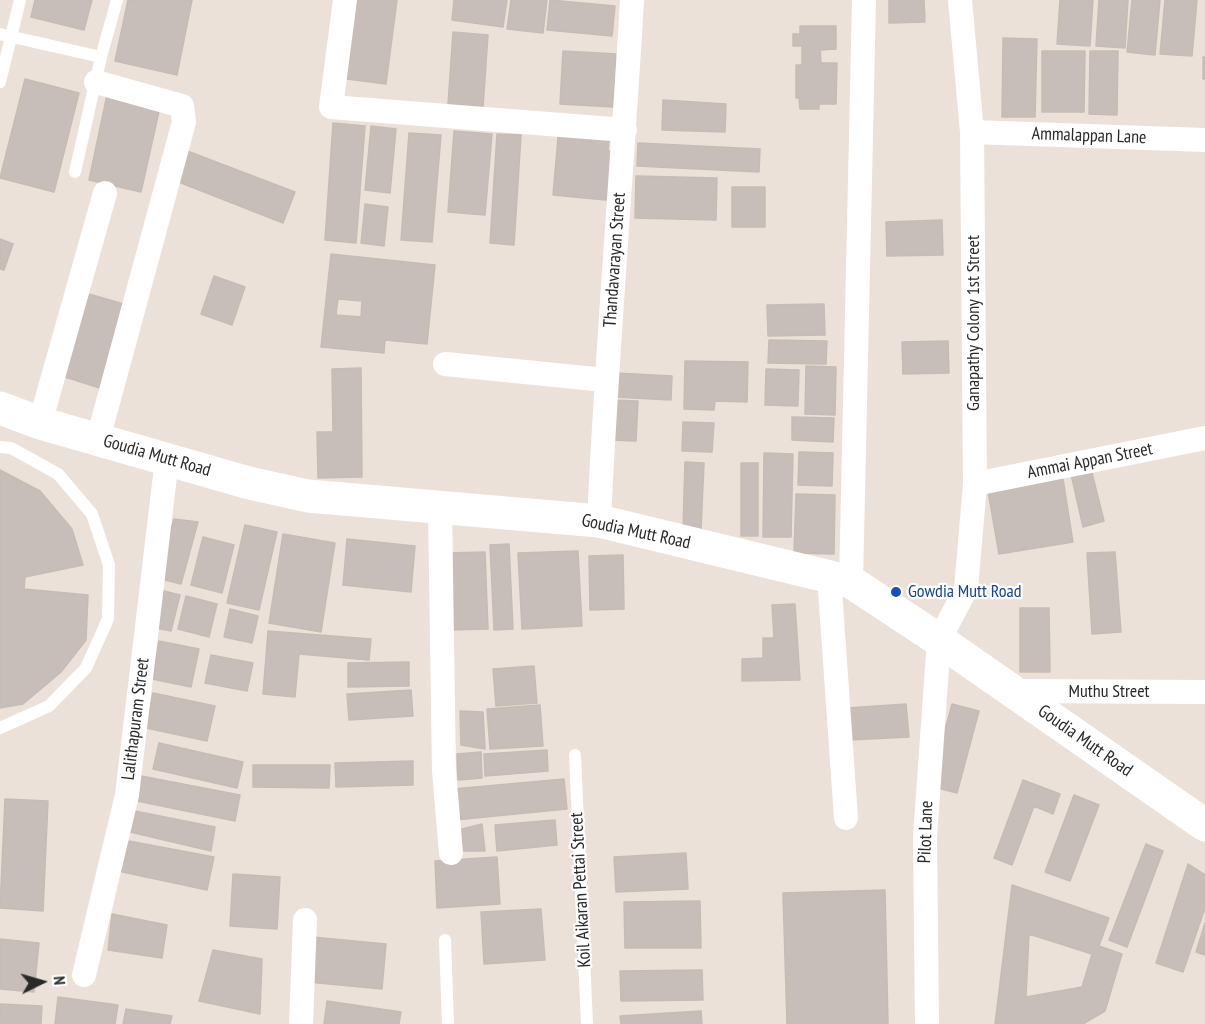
<!DOCTYPE html>
<html>
<head>
<meta charset="utf-8">
<style>
  body { margin:0 }
  #map { position:relative; width:1205px; height:1024px; overflow:hidden; background:#ece1d9; font-family:"PT Sans Narrow",sans-serif }
  canvas { display:block }
  .north { position:absolute; left:12px; top:952px; width:60px; height:60px; -webkit-text-stroke:4px #fff; paint-order:stroke; rotate:85deg; font-size:16px; font-weight:700; line-height:24px; text-align:center; color:#292929 }
  .north::after { content:''; display:block; margin:auto; width:21px; height:27px; background:#292929; clip-path:polygon(50% 0,100% 100%,50% 72%,0 100%) }
</style>
</head>
<body>
<div id="map">
<canvas width="1205" height="1024"></canvas>
<div class="north">N</div>
</div>
<script>
const c = document.querySelector('canvas').getContext('2d');
c.lineJoin = 'round';
function fillPath(path, color) {
  c.fillStyle = color;
  c.fill(path, 'evenodd');
}
function trace(path, color, width, dash) {
  c.strokeStyle = color;
  c.lineWidth = width;
  c.lineCap = dash ? 'butt' : 'round';
  c.setLineDash(dash || []);
  c.stroke(path);
}
function label(font, color, halo, rows, align = 'center') {
  c.font = font + ' "PT Sans Narrow",sans-serif';
  c.lineWidth = 4.5;
  c.setLineDash([]);
  c.textBaseline = 'middle';
  c.strokeStyle = halo;
  c.fillStyle = color;
  for (const [text, x, y, turn = 0] of rows) {
    c.save();
    c.translate(x, y);
    c.rotate((+turn || 0) * Math.PI / 180);
    c.textAlign = isNaN(turn) ? turn : align;
    if (halo) c.strokeText(text, 0, 0);
    c.fillText(text, 0, 0);
    c.restore();
  }
}
const building = new Path2D(`
  M35 0H92L84 30 31 17Z
  M128 0H192L177 75 115 61Z
  M350 0H397L386 84 339 78Z
  M454 0H507L503 27 452 20Z
  M511 0H547L543 33 507 29Z
  M550 0 615 6 612 36 547 30Z
  M889 0H924L925 22 889 23Z
  M1060 0H1093L1090 46 1057 44Z
  M1099 0H1128L1125 48 1096 46Z
  M1132 0H1160L1155 55 1127 52Z
  M1165 0H1197L1192 56 1160 54Z
  M800 26H836V49L820 50 821 63H837L836 104H819V109H800L799 98H796V65H802V46H793V34H800Z
  M453 32 488 35 483 107 448 104Z
  M1003 38 1037 39 1035 117H1002Z
  M563 51 616 54 613 107 560 104Z
  M1042 51H1085L1084 112H1042Z
  M1090 51H1118L1117 115 1089 114Z
  M1203 57H1205V79H1203Z
  M25 79 79 93 54 192 0 178Z
  M107 95 160 107 141 192 89 180Z
  M663 100 726 104 725 132 662 130Z
  M333 123 365 126 356 243 325 240Z
  M371 126 396 129 390 193 365 190Z
  M559 126 609 137 608 151 621 152 616 201 553 195Z
  M454 131 492 134 485 215 448 212Z
  M409 133 441 135 432 242 401 240Z
  M497 134 521 135 514 245 490 243Z
  M638 143 760 149 759 172 637 166Z
  M182 149 295 192 283 223 171 179Z
  M636 176 717 178 716 220 635 218Z
  M732 187H765V227H732Z
  M365 204 388 207 384 246 361 243Z
  M942 220 943 255 887 256 886 222Z
  M0 239 13 244 4 270 0 269Z
  M331 254 435 265 427 344 385 340 384 353 321 347ZM338 299 362 301 361 317 336 315Z
  M214 276 245 287 232 325 201 314Z
  M89 294 127 305 103 389 65 377Z
  M824 304 825 335 768 336 767 305Z
  M769 340 827 341 826 364 768 363Z
  M948 341 949 373 903 374 902 342Z
  M685 361 748 362 747 402 715 401 714 410 684 409Z
  M806 366 836 367 835 415 805 414Z
  M361 368 362 477 318 478 317 432H333L332 369Z
  M766 369 799 370 798 406 765 405Z
  M616 373 672 376 671 400 615 397Z
  M612 400 638 401 636 441 610 440Z
  M792 417 834 418 833 442 792 440Z
  M683 422 714 423 712 452 682 451Z
  M799 452 833 453 832 486 798 485Z
  M764 453 793 454 791 537H763Z
  M685 462 704 463 701 530 683 529Z
  M741 463H758V536H741Z
  M1091 469 1104 521 1083 527 1071 474Z
  M0 470 40 491 72 529 83 565 25 577 24 589 88 595 86 640 61 672 23 704 0 708Z
  M1063 479 1073 542 999 554 988 491Z
  M796 494 835 495 834 554 794 553Z
  M174 519 198 522 181 584 157 578Z
  M245 525 277 532 259 610 227 603Z
  M283 534 335 543 321 632 269 623Z
  M203 537 234 545 222 593 191 585Z
  M347 539 415 546 411 592 343 585Z
  M509 544 513 629 494 630 490 545Z
  M578 551 582 626 522 629 518 553Z
  M485 552 488 629 448 630 446 553Z
  M1115 552 1121 632 1092 634 1087 553Z
  M623 555 624 609 590 610 589 556Z
  M156 589 180 595 171 631 151 627Z
  M186 596 217 604 209 637 178 629Z
  M795 604 800 680 742 681V659L763 658V638H774L772 605Z
  M1020 608H1049L1050 672H1020Z
  M230 609 258 616 252 643 224 637Z
  M268 631 371 639 369 660 299 654 295 697 263 694Z
  M159 641 199 649 191 687 152 679Z
  M211 655 253 663 247 691 205 683Z
  M409 662V686L348 687V663Z
  M534 666 537 703 496 706 493 669Z
  M411 690 413 716 349 720 347 694Z
  M153 693 215 706 207 741 146 728Z
  M906 704 909 737 849 740 847 708Z
  M952 704 979 711 957 793 930 786Z
  M540 705 543 746 490 749 487 709Z
  M460 711 483 712 485 749 461 745Z
  M159 743 243 762 237 788 153 769Z
  M547 750 548 771 485 776 484 754Z
  M481 752 482 778 458 780 457 754Z
  M413 761V785L336 787 335 763Z
  M253 765H330L329 788 253 787Z
  M141 776 240 795 235 821 137 801Z
  M564 779 567 809 455 820 453 789Z
  M1023 780 1060 794 1053 814 1034 806 1012 865 994 858Z
  M1074 795 1099 805 1070 881 1045 872Z
  M5 799 48 801 43 911 0 908Z
  M135 811 215 827 211 851 130 832Z
  M555 820 557 845 497 851 495 825Z
  M482 824 485 851H462V829Z
  M129 841 214 857 207 890 118 871Z
  M1146 844 1163 851 1127 947 1109 940Z
  M686 853 688 889 616 892 614 857Z
  M497 857 500 904 437 908 435 861Z
  M1188 864 1205 875V908L1183 972 1156 963Z
  M233 874 280 877 277 929 230 926Z
  M1012 885 1109 918 1099 946 1122 954 1105 1011 1083 1024H995ZM1029 934 1092 954 1082 987 1026 997Z
  M885 890 888 1024H787L783 893Z
  M700 901 701 948H625L624 902Z
  M541 909 545 960 484 964 481 912Z
  M112 914 167 925 162 958 108 950Z
  M1205 923V955L1196 952Z
  M312 937 386 944 382 989 308 982Z
  M0 939 39 943 34 992 0 989Z
  M213 950 262 959 260 1014 199 1001Z
  M702 970 703 1000 621 1001 620 971Z
  M58 997 118 1005 115 1024H55Z
  M327 1001 401 1012 399 1024H324Z
  M0 1004 42 1006 41 1024H0Z
  M126 1009 172 1016 170 1024H123Z
  M701 1011 702 1024H621L620 1016Z`);
const service = new Path2D(`
  M0 34 101 57
  M0 82 20 0
  M75 172 101 57 117 0
  M0 447 11 448 58 474 92 514 109 565 108 619 86 668 49 706 0 728
  M575 755 587 1024
  M445 940 448 1024`);
const minor = new Path2D(`
  M345 0 331 107 625 130
  M96 82 182 106 184 122 98 439
  M972 132 1205 140
  M445 364 605 380
  M40 423 105 193
  M975 484 1205 438
  M440 507 444 771 451 853
  M599 521C607 347 622 174 632 0
  M829 576 846 818
  M851 582 864 0
  M1013 691 1205 692
  M84 975 127 795 167 459
  M301 1024 305 920
  M927 1024 925 837 939 640 966 589 975 484 972 132 960 0`);
const secondary = new Path2D(`
  M0 408 40 423 249 483 308 496 599 521 851 582 939 640 1205 825`);
const markers = [
  [896,592,6,"#1a4fb4"]
];
const streetNames = [
  ["Ammalappan Lane",1089,136,2],
  ["Thandavarayan Street",615,260,-86],
  ["Ganapathy Colony 1st Street",974,323,-90],
  ["Goudia Mutt Road",157,456,16],
  ["Ammai Appan Street",1090,461,-11],
  ["Goudia Mutt Road",636,532,12],
  ["Muthu Street",1109,692],
  ["Lalithapuram Street",136,719,-83],
  ["Goudia Mutt Road",1085,741,35],
  ["Pilot Lane",926,832,-88],
  ["Koil Aikaran Pettai Street",581,890,-93]
];
const transitNames = [
  ["Gowdia Mutt Road",908,592]
];
fillPath(building, '#c7beb9');
trace(building, '#c7bcb3', 1.5);
trace(service, '#fff', 12);
trace(minor, '#fff', 24);
trace(secondary, '#fff', 33);
for (const [x, y, r, color] of markers) {
  const dot = new Path2D();
  dot.arc(x, y, r, 0, 2 * Math.PI);
  c.fillStyle = color;
  c.fill(dot);
  trace(dot, '#fff', 2);
}
label('18px', '#292929', '#fff', streetNames);
label('18px', '#164399', '#fff', transitNames, 'left');
</script>
</body>
</html>
